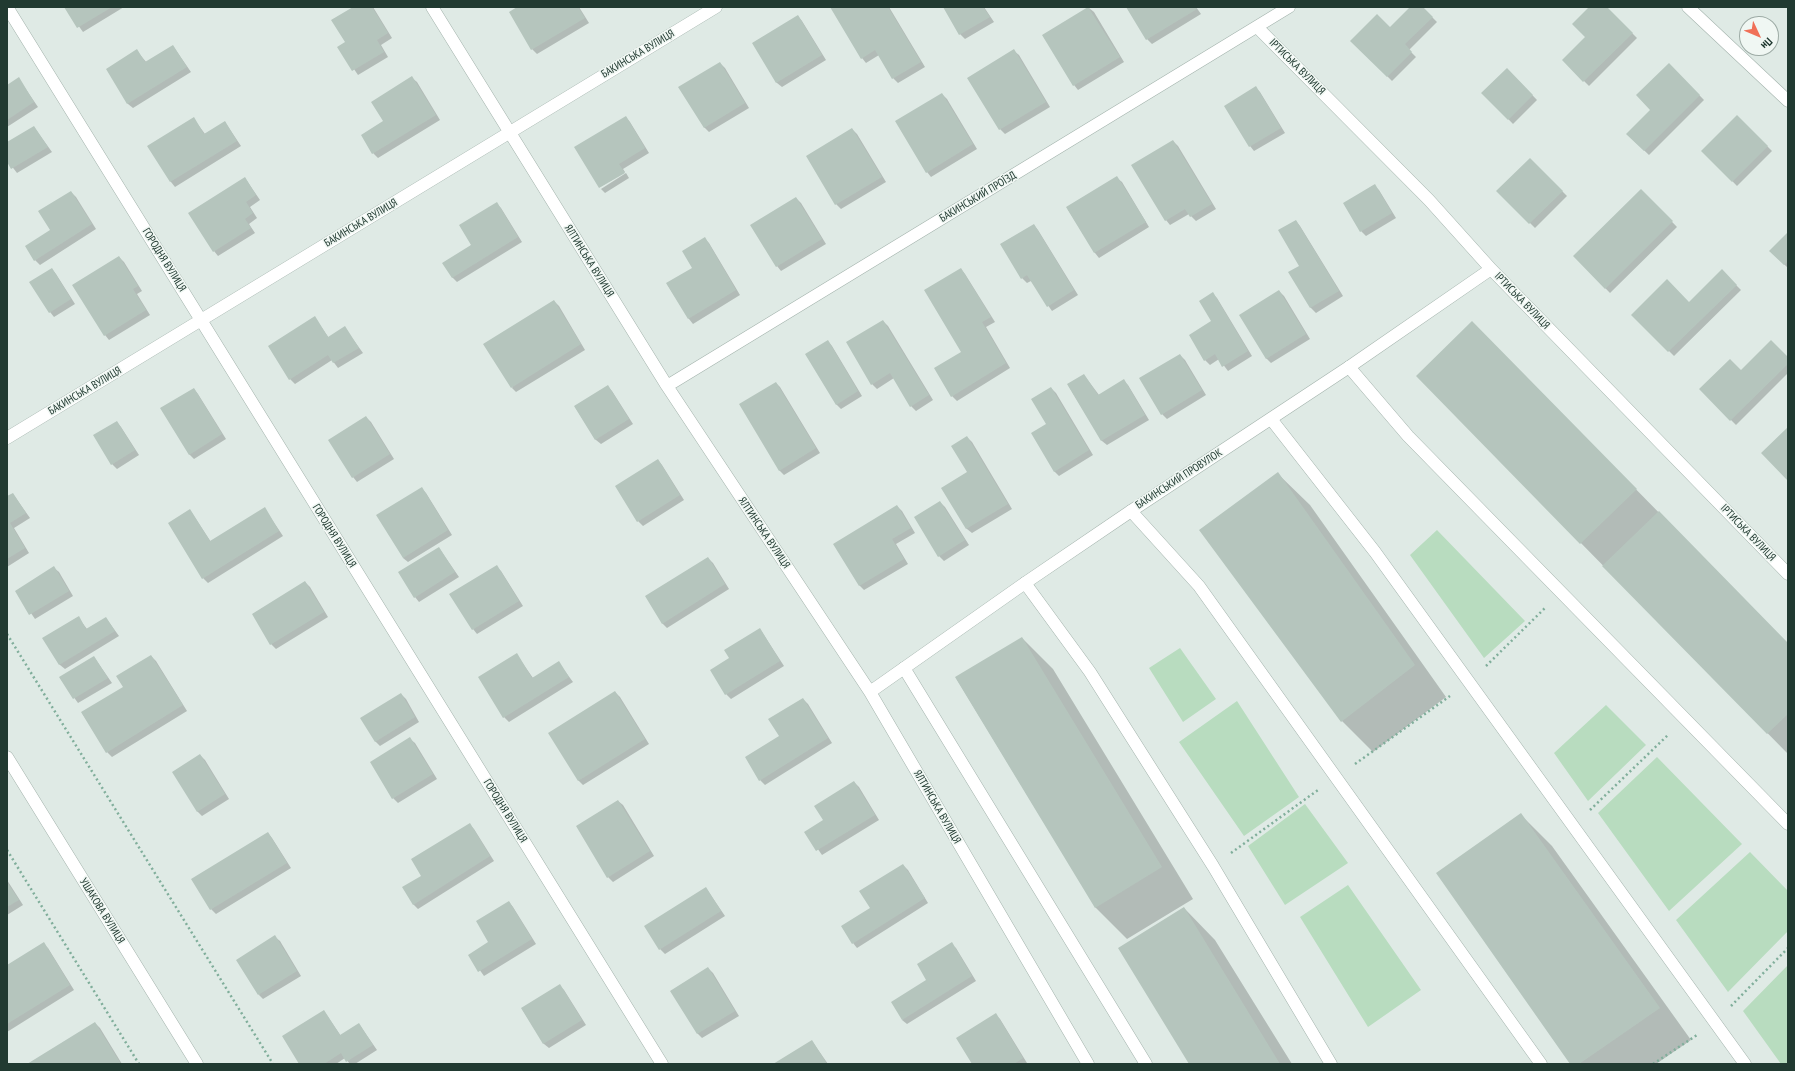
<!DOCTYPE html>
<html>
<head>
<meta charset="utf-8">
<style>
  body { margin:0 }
  #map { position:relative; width:1795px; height:1071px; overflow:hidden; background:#dfeae5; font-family:"PT Sans Narrow",sans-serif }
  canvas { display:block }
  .frame { position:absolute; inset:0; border:8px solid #213a31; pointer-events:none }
  .north { position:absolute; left:1739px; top:16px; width:40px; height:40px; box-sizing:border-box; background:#f0f7f3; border:1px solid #9daba5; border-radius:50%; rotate:134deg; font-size:11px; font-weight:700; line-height:16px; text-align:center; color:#213a31 }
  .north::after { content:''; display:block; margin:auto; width:14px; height:18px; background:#f07058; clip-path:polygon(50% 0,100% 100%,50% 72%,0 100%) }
</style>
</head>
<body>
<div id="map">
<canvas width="1795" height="1071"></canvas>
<div class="frame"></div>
<div class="north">Пн</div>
</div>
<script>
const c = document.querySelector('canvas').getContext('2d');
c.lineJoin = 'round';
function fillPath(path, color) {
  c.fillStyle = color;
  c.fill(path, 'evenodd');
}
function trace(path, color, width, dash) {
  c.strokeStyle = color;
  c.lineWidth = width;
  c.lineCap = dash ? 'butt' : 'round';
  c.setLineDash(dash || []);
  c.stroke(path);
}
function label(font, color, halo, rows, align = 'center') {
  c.font = font + ' "PT Sans Narrow",sans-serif';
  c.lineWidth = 3;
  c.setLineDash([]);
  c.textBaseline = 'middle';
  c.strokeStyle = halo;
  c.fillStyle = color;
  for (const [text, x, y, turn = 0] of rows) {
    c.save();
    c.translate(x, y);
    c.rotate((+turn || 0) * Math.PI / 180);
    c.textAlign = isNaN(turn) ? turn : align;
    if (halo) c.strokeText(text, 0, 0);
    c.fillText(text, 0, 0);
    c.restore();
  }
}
const green = new Path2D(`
  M1437 530 1525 621 1484 658 1410 555Z
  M1180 648 1216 699 1183 722 1149 668Z
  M1237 701 1299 797 1244 836 1179 742Z
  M1606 705 1646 745 1588 801 1554 753Z
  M1657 757 1742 844 1669 911 1598 813Z
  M1305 804 1348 863 1285 905 1248 846Z
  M1750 852 1788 891V931L1728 992 1676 920Z
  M1348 885 1421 990 1368 1027 1300 917Z
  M1788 965V1064H1781L1743 1011Z`);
const shadow = new Path2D(`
  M65 7H124L83 32Z
  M355 7H373L392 38 381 45 388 57 358 75 339 47 346 43Z
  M519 7H579L589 23 537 54 532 49Z
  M831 7H889L925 67 898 83 893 78 879 55 866 63 862 58Z
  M944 7H984L994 22 965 39 960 34Z
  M1127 7H1196L1201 14 1152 44 1147 39Z
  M1411 7H1422L1437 22 1409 50 1416 57 1392 81 1352 41 1390 29Z
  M1590 7H1606L1637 38 1589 86 1563 60 1586 37Z
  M1089 8 1094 12 1124 62 1078 90 1074 85 1044 36Z
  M798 16 802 21 826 60 782 87 777 83 753 43Z
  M173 46 191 72 133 108 128 104 107 69 137 51 147 63Z
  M1014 51 1019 55 1050 107 1005 134 1000 129 969 78Z
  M720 63 725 68 749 108 709 132 704 127Z
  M1669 64 1704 100 1649 155 1627 134 1652 110Z
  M1507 69 1537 100 1513 124 1483 93Z
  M412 78 417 82 440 120 378 158 373 153 385 121Z
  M19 79 38 107 7 127V86Z
  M1256 88 1260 92 1285 133 1254 151 1250 146Z
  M942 94 947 99 977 149 931 177 927 172Z
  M1737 116 1772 151 1737 186 1703 151Z
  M626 117 630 122 649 153 623 169 625 172 600 187Z
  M194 119 205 134 225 122 241 146 175 187 171 182 149 147Z
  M34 127 52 152 17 173 7 160V143Z
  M852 129 857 134 886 182 841 209 836 204Z
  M1173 141 1178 146 1216 209 1196 221 1189 214 1170 225 1166 220Z
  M1530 159 1567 196 1535 228 1498 191Z
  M626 173 629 178 605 193 601 189Z
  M245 178 260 200 250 207 257 218 249 224 255 233 218 256 214 251Z
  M1117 178 1122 182 1149 227 1099 258 1095 253 1067 208Z
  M1374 185 1379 190 1396 218 1366 236 1361 231 1344 204Z
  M1641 190 1677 227 1610 293 1574 256Z
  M71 192 76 197 96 229 40 265 35 260Z
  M796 198 801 203 826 244 781 271 777 266Z
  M496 203 501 208 522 242 457 282 452 277Z
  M1296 221 1300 226 1343 296 1316 313 1311 308 1290 273 1301 266Z
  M1034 225 1038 230 1078 295 1052 311 1031 281 1027 283 1022 278 1001 244Z
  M1788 233V268L1770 251Z
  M705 239 709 243 740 295 693 324 689 319 667 284 694 268Z
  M119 257 124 262 142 291 137 294 150 315 109 340 105 335Z
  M52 269 56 274 75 304 54 317 50 312Z
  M961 269 965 274 995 322 986 327 1010 368 957 401 952 396 962 352Z
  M1722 271 1741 290 1674 356 1633 315 1689 303Z
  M1279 291 1284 296 1310 339 1271 363 1266 358Z
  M1212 293 1217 298 1252 356 1228 371 1219 359 1210 365 1205 360 1213 322Z
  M554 301 559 306 585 350 516 392 512 388Z
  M315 318 329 338 345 328 363 353 338 368 332 360 295 384 290 379 269 346Z
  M883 321 888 326 933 400 916 411 911 406 894 378 877 389 872 384Z
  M828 341 832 346 862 396 841 409 836 404Z
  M1503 354 1788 644V754L1417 376Z
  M1180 355 1185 360 1206 395 1167 419 1162 414Z
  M1788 359V373L1736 425 1700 389Z
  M1084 375 1099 395 1124 381 1128 385 1149 420 1107 445 1102 441 1068 385Z
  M776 383 780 387 820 453 784 475 779 470Z
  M608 387 612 391 633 424 601 444 596 440 575 407Z
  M1051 388 1056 393 1093 455 1059 476 1054 471Z
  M194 389 198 394 226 439 194 459 189 454Z
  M366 417 371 422 394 459 357 482 353 477Z
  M117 422 121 427 139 455 117 469 112 464Z
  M967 437 972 442 1012 509 972 533 967 529 943 488 968 472Z
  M658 460 662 465 684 500 643 526 638 521Z
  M1278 474 1310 505 1446 697 1373 752 1342 721Z
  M422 489 426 493 452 535 408 562 403 558Z
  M13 494 30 518 14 528 29 553 7 567V498Z
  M940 502 945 507 969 545 944 561 939 556Z
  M897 506 902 511 915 533 896 544 908 564 864 590 860 586 835 544Z
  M265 509 283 536 208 583 203 578 190 510 211 542Z
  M439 548 459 577 419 602 415 597Z
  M708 558 713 563 729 589 667 628 662 623Z
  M496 566 501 571 523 606 477 634 473 629Z
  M54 568 59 572 73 596 35 619 16 591Z
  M305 582 310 587 328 617 276 649 271 644 253 614Z
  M78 617 87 629 106 618 119 636 65 669 60 665 44 638Z
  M760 629 784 666 731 699 726 694Z
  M1022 638 1053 669 1193 899 1127 939 1096 908 956 678Z
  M517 655 533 678 559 663 573 682 509 722 504 717Z
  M151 656 156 661 187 711 112 757 107 752 82 713 124 687Z
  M94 657 112 683 78 703 60 678Z
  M615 692 620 697 649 744 583 785 578 780Z
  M401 694 406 699 419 722 380 746 375 741Z
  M803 699 808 704 832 743 765 785 760 780 780 736Z
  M410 739 415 743 437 779 398 803 393 798Z
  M200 755 205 760 229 799 202 816 197 811Z
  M854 782 859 787 879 820 822 855 806 832 825 820Z
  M618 801 623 805 654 856 613 882 608 877Z
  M1521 815 1552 846 1691 1040 1656 1064H1571Z
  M469 824 474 829 494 861 418 909 413 904 423 876Z
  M268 833 272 838 291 868 216 914 211 909Z
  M903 865 908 870 928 903 857 948 853 943Z
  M7 880 23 905 7 915Z
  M706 888 725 916 665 954 660 949Z
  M509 902 513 907 536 944 484 976 469 955 490 943Z
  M1184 908 1215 940 1292 1064H1190Z
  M275 937 280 941 301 976 263 999 259 995Z
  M43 944 48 948 74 990 7 1032V966Z
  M951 944 956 948 976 981 907 1024 902 1020Z
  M708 968 713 973 739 1016 702 1038 698 1034 671 991Z
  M560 986 564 990 586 1025 549 1048 544 1044 522 1009Z
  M324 1011 341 1036 359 1024 377 1050 355 1064H350L345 1058 336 1064H300Z
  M995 1014 1000 1019 1027 1063 974 1064Z
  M95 1023 100 1028 122 1064H29Z
  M812 1041 828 1064H775Z`);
const building = new Path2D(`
  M64 7H112L77 28Z
  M353 7H372L388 33 377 40 384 52 352 71 337 47 345 42 331 20Z
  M517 7H578L585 18 531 50 509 12Z
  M830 7H888L921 62 892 79 875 50 861 59Z
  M943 7H983L990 17 959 35Z
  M1088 7 1120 57 1073 86 1042 35Z
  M1126 7H1195L1197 9 1146 40Z
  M1410 7H1423L1433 17 1405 44 1412 52 1387 77 1350 41 1377 14 1390 27Z
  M1589 7H1607L1633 33 1583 82 1562 60 1585 37 1572 24Z
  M798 15 822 55 776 83 752 43Z
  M173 45 187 67 127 104 106 69 137 49 145 62Z
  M1014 49 1046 102 999 130 967 78Z
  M720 62 745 103 704 128 678 87Z
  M1669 63 1700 95 1644 151 1626 134 1650 110 1636 95Z
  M1507 68 1533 95 1508 120 1481 93Z
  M412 76 436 115 372 154 361 135 383 121 371 102Z
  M19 77 34 102 7 120V85Z
  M1256 86 1281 128 1249 147 1224 106Z
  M942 93 973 144 926 173 895 121Z
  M1737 115 1768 146 1732 182 1701 151Z
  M626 116 645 148 619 164 625 173 599 188 574 147Z
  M194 117 204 134 225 121 237 141 170 182 147 146Z
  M34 126 48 147 11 169 7 162V142Z
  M852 128 882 177 835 205 806 156Z
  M1173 140 1212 204 1190 217 1185 209 1165 221 1131 165Z
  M1530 158 1563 191 1529 224 1496 191Z
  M1117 176 1146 222 1094 253 1066 207Z
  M245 177 256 195 246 202 253 213 245 219 251 228 213 252 188 213Z
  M1375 184 1392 213 1360 232 1343 203Z
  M1641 189 1673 221 1605 289 1573 256Z
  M71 191 92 224 34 261 25 246 50 230 38 211Z
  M796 197 822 239 776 267 750 225Z
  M497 202 518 237 452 278 442 263 471 245 459 225Z
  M1296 220 1339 291 1310 308 1288 272 1299 266 1278 230Z
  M1034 224 1074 290 1047 307 1027 275 1021 279 1000 244Z
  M1788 232V261L1784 265 1769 251Z
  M705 237 736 290 688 319 666 283 692 268 682 251Z
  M119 256 138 286 133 289 146 310 104 336 72 285Z
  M52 268 71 299 49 313 29 282Z
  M961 268 991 317 982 322 1006 363 951 397 934 368 961 352 924 290Z
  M1722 269 1737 285 1668 352 1631 315 1667 279 1689 302Z
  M1279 290 1306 334 1266 359 1239 315Z
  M1213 292 1248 351 1222 367 1215 354 1204 361 1189 335 1211 321 1199 301Z
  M554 300 581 344 511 388 483 344Z
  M315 316 328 337 345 326 359 348 333 363 328 355 289 380 268 346Z
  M883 320 929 395 910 407 890 373 871 385 846 342Z
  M1472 321 1637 489 1580 544 1416 376Z
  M828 340 858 391 836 405 805 354Z
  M1771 340 1788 357V364L1730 421 1699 389 1730 359 1741 370Z
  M1180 354 1202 390 1161 415 1139 378Z
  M1084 374 1098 395 1124 379 1145 415 1101 441 1067 384Z
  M776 382 816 448 779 471 739 404Z
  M608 385 629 419 595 440 574 406Z
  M1051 387 1089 450 1054 472 1031 433 1046 424 1031 399Z
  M194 388 222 434 189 455 160 408Z
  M366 416 390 454 352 478 328 440Z
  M117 421 135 450 111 465 93 435Z
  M1788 427V481L1761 453Z
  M967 436 1008 504 966 529 941 488 967 472 951 446Z
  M658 459 680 495 637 522 615 486Z
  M1278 472 1415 665 1341 722 1199 530Z
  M422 487 448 530 403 558 376 515Z
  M13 493 26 513 10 523 25 548 7 559V496Z
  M940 501 965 540 938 557 914 517Z
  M897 505 911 528 892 539 904 559 859 586 833 544Z
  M265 507 279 531 202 579 168 523 190 509 210 541Z
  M1659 511 1788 643V714L1767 734 1602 566Z
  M439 547 455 572 414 598 398 572Z
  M708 557 725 584 662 624 645 596Z
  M497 565 519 601 472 630 449 594Z
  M54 566 69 591 29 615 15 591Z
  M305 581 324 612 270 645 252 614Z
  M79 616 86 629 106 617 115 631 59 665 42 638Z
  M760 628 780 661 725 695 710 670 729 658 724 650Z
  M1022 637 1162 867 1095 908 955 677Z
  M517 653 532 678 559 661 569 677 503 718 478 677Z
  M151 655 183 705 106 753 81 712 123 687 116 676Z
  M94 656 108 678 73 699 59 677Z
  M615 691 645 739 578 781 548 733Z
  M401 693 415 717 375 742 360 718Z
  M803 698 828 738 759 781 745 757 779 736 768 719Z
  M410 737 433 774 392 799 370 762Z
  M200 754 225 794 197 812 172 772Z
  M854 781 875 815 816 851 804 832 823 820 814 806Z
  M618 800 650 851 607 878 576 826Z
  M1521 813 1660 1008 1579 1064H1570L1436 873Z
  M470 823 490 856 413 905 402 887 421 876 411 859Z
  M268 832 287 863 210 910 191 879Z
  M903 864 925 898 852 944 841 926 870 908 859 891Z
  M7 882 19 900 7 907Z
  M706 887 721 911 659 950 644 926Z
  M509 901 532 939 478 972 468 955 488 942 476 921Z
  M1184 907 1280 1064H1189L1118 948Z
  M275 935 297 971 258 995 236 960Z
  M44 942 70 985 7 1024V965Z
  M952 942 972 976 902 1020 891 1002 926 980 917 964Z
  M708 967 735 1011 697 1034 670 991Z
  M560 984 582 1020 543 1044 521 1008Z
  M324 1010 340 1035 359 1023 373 1045 346 1062 341 1053 324 1064H299L282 1036Z
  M996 1013 1023 1058 1014 1064H972L956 1038Z
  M95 1022 121 1064H27Z
  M812 1040 827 1064H773Z`);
const path = new Path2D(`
  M7 634 273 1064
  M1486 666 1545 608
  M1355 764 1450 696
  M1590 810 1669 734
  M7 850 139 1064
  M1231 853 1318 790
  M1731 1006 1788 948
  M1653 1064 1697 1035`);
const service = new Path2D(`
  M1349 367 1408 436 1788 824
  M1271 419 1375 552 1745 1064
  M1131 511 1199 586 1541 1064
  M1025 583 1090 672 1213 866 1331 1064
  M904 668 1146 1064`);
const minor = new Path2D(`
  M7 7 662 1064
  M432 7 667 386 870 692 1088 1064
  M1688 7 1788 101
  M1257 27 1429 200 1491 269 1788 574
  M667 386 1289 7
  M7 438 716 7
  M870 692 1025 583 1131 511 1349 367 1491 269`);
const tertiary = new Path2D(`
  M7 757 197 1064`);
const streetNames = [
  ["БАКИНСЬКА ВУЛИЦЯ",638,54,-31],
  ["ІРТИСЬКА ВУЛИЦЯ",1297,67,45],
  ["БАКИНСЬКИЙ ПРОЇЗД",978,197,-31],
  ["БАКИНСЬКА ВУЛИЦЯ",361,223,-31],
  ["ГОРОДНЯ ВУЛИЦЯ",164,260,58],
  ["ЯЛТИНСЬКА ВУЛИЦЯ",589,261,58],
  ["ІРТИСЬКА ВУЛИЦЯ",1522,301,46],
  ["БАКИНСЬКА ВУЛИЦЯ",85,391,-31],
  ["БАКИНСЬКИЙ ПРОВУЛОК",1179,479,-33],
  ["ЯЛТИНСЬКА ВУЛИЦЯ",764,533,56],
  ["ІРТИСЬКА ВУЛИЦЯ",1748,533,46],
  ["ГОРОДНЯ ВУЛИЦЯ",334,536,58],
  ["ЯЛТИНСЬКА ВУЛИЦЯ",937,807,60],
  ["ГОРОДНЯ ВУЛИЦЯ",505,811,58],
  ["УШАКОВА ВУЛИЦЯ",102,911,58]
];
fillPath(green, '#b8dcbf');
fillPath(shadow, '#0003');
fillPath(building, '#b5c5bd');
trace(service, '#a2b2ab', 13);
trace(minor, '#a2b2ab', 13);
trace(tertiary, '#a2b2ab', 13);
trace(path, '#80ae9b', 2.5, [2, 3]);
trace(service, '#fff', 12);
trace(minor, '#fff', 12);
trace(tertiary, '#fff', 12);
label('11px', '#213a31', '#f0f7f3', streetNames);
</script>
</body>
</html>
